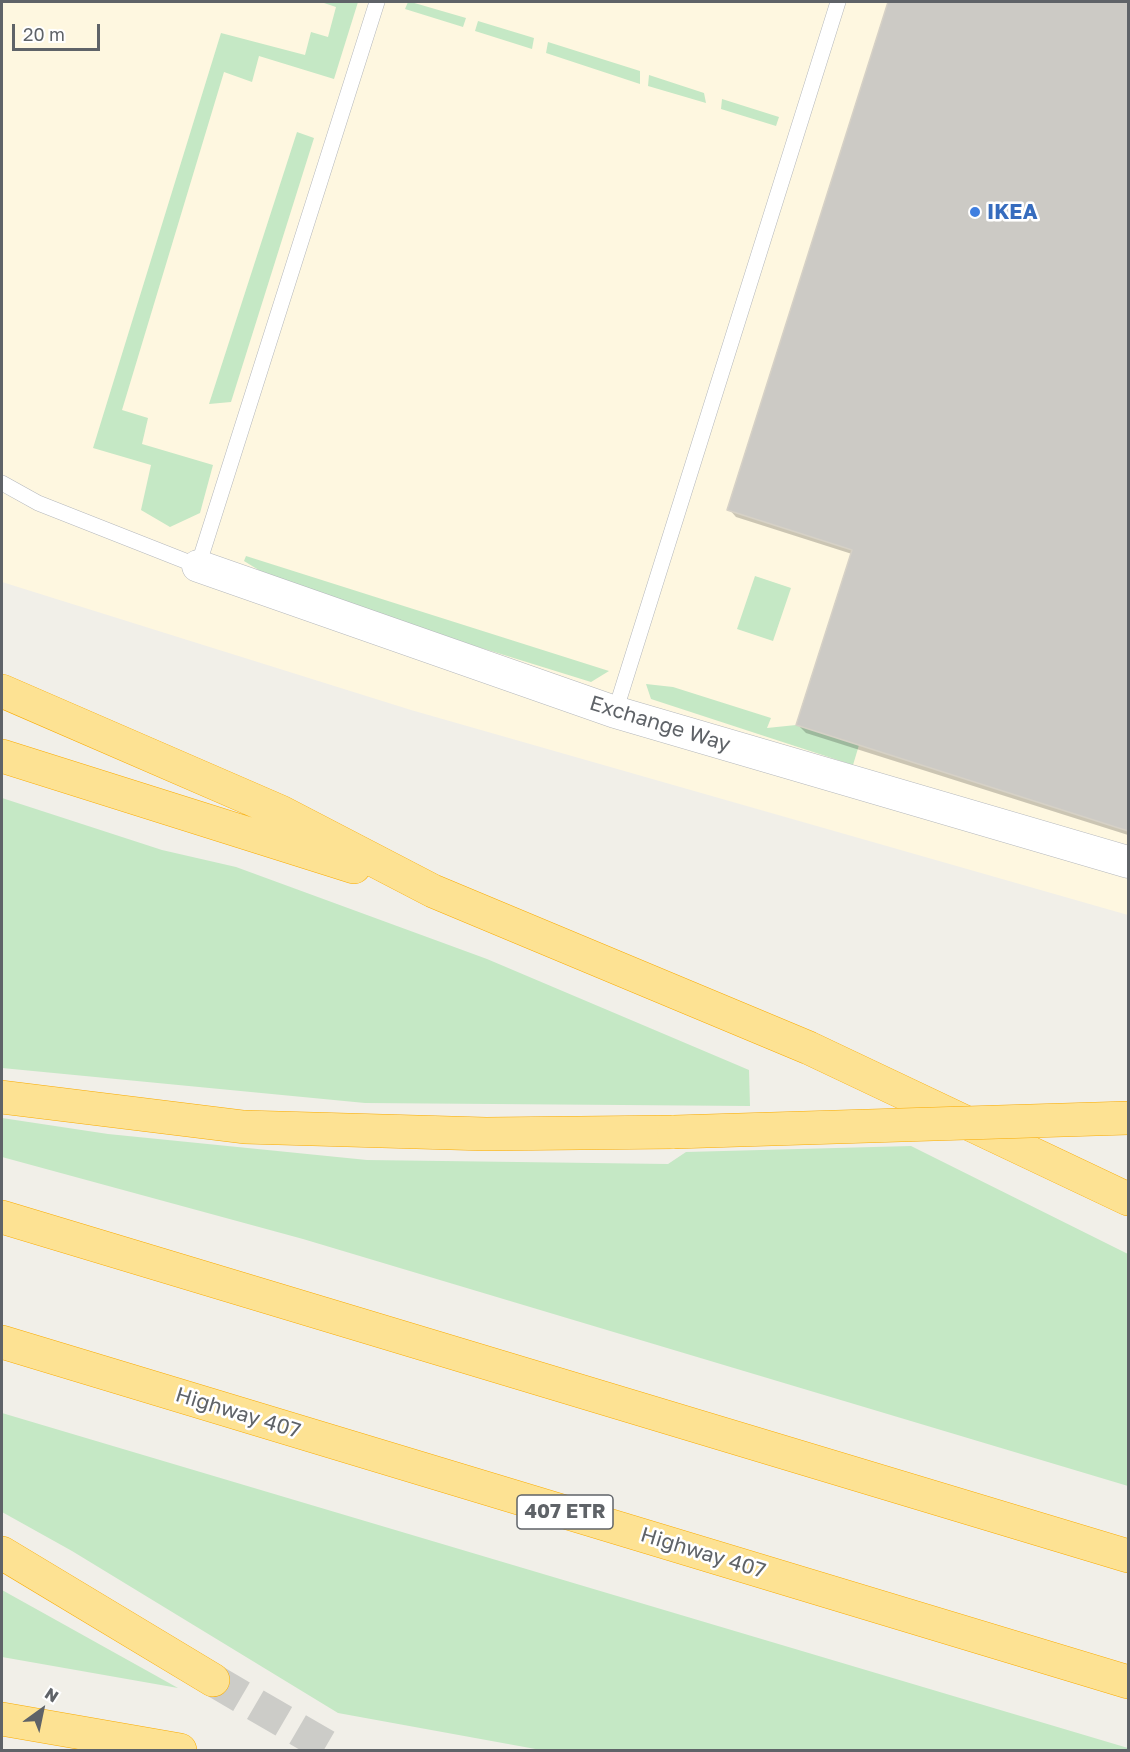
<!DOCTYPE html>
<html>
<head>
<meta charset="utf-8">
<style>
  body { margin:0 }
  #map { position:relative; width:1130px; height:1752px; overflow:hidden; background:#f1efe8; font-family:"Golos Text",sans-serif }
  canvas { display:block }
  .frame { position:absolute; inset:0; border:3px solid #5f6368; pointer-events:none }
  .north { position:absolute; left:12px; top:1680px; width:60px; height:60px; -webkit-text-stroke:4px #fff; paint-order:stroke; rotate:33deg; font-size:16px; font-weight:700; line-height:24px; text-align:center; color:#5f6368 }
  .north::after { content:''; display:block; margin:auto; width:21px; height:27px; background:#5f6368; clip-path:polygon(50% 0,100% 100%,50% 72%,0 100%) }
  .scale { position:absolute; left:12px; top:24px; width:88px; height:27px; box-sizing:border-box; border:3px solid #5f6368; border-top:0; padding-left:8px; font-size:18px; line-height:21px; white-space:nowrap; color:#5f6368; -webkit-text-stroke:4px #fff; paint-order:stroke }
</style>
</head>
<body>
<div id="map">
<canvas width="1130" height="1752"></canvas>
<div class="frame"></div>
<div class="north">N</div>
<div class="scale">20 m</div>
</div>
<script>
const c = document.querySelector('canvas').getContext('2d');
c.lineJoin = 'round';
function fillPath(path, color) {
  c.fillStyle = color;
  c.fill(path, 'evenodd');
}
function trace(path, color, width, dash) {
  c.strokeStyle = color;
  c.lineWidth = width;
  c.lineCap = dash ? 'butt' : 'round';
  c.setLineDash(dash || []);
  c.stroke(path);
}
function label(font, color, halo, rows, align = 'center') {
  c.font = font + ' "Golos Text",sans-serif';
  c.lineWidth = 5;
  c.setLineDash([]);
  c.textBaseline = 'middle';
  c.strokeStyle = halo;
  c.fillStyle = color;
  for (const [text, x, y, turn = 0] of rows) {
    c.save();
    c.translate(x, y);
    c.rotate((+turn || 0) * Math.PI / 180);
    c.textAlign = isNaN(turn) ? turn : align;
    if (halo) c.strokeText(text, 0, 0);
    c.fillText(text, 0, 0);
    c.restore();
  }
}
const commercial = new Path2D(`
  M2 2H1128V915L411 710 2 582Z`);
const green = new Path2D(`
  M321 2H358L334 79 259 56 252 82 224 72 122 410 148 418 142 444 213 465 200 513 170 527 141 510 151 465 93 448 221 33 305 55 311 32 328 37 336 7Z
  M408 2H411L466 18 463 27 405 9Z
  M478 21 534 38 532 49 475 31Z
  M548 42 640 71V84L546 53Z
  M649 75 704 93 706 103 648 86Z
  M722 99 779 117 776 126 721 109Z
  M297 132 314 138 231 402 209 404Z
  M246 556 609 671 591 682 288 588 244 561Z
  M755 576 791 588 773 641 737 629Z
  M646 684 673 687 771 718 767 728 796 725 859 745 853 765 651 699Z
  M2 798 162 850 236 867 487 959 749 1070 750 1106 365 1103 2 1068Z
  M2 1118 108 1134 367 1160 668 1164 686 1152 911 1146 1128 1254V1486L303 1239 2 1157Z
  M2 1413 1128 1748V1750H541L338 1713 72 1551 2 1512Z
  M2 1590 178 1688 2 1657Z`);
const shadow = new Path2D(`
  M889 2H1128V835L806 733 798 725 852 554 736 517 729 509Z`);
const building = new Path2D(`
  M888 2H1128V831L796 725 852 550 727 510Z`);
const highwayTunnel = new Path2D(`
  M213 1680 333 1750`);
const lane = new Path2D(`
  M2 483 38 503 198 566 377 2
  M615 712 838 2`);
const street = new Path2D(`
  M198 566 615 712 1128 862`);
const highway = new Path2D(`
  M2 691 281 812 433 891 809 1048 1128 1199
  M2 756 354 867
  M2 1097 244 1127 486 1134 674 1132
  M2 1217 1128 1556
  M2 1342 1128 1682
  M2 1553 213 1680
  M2 1719 180 1750`);
const highwayBridge = new Path2D(`
  M674 1132 1128 1118`);
const markers = [
  [975,212,6,"#3f7fe0"]
];
const shields = [
  [565,1512,96]
];
const shieldNames = [
  ["407 ETR",565,1512]
];
const shopNames = [
  ["IKEA",987,212]
];
const streetNames = [
  ["Exchange Way",660,724,17],
  ["Highway 407",238,1413,17],
  ["Highway 407",703,1553,17]
];
fillPath(commercial, '#fef7e0');
fillPath(green, '#c5e8c5');
fillPath(shadow, '#0003');
fillPath(building, '#cccac5');
trace(building, '#d6d1c6', 1.5);
trace(highwayTunnel, '#ccccc8', 33, [33, 16]);
trace(lane, '#b5b8bc', 16);
trace(street, '#b5b8bc', 33);
trace(highway, '#f9ab00', 34);
trace(lane, '#fff', 15);
trace(street, '#fff', 32);
trace(highway, '#fde293', 33);
trace(highwayBridge, '#f9ab00', 34, []);
trace(highwayBridge, '#fde293', 33);
for (const [x, y, r, color] of markers) {
  const dot = new Path2D();
  dot.arc(x, y, r, 0, 2 * Math.PI);
  c.fillStyle = color;
  c.fill(dot);
  trace(dot, '#fff', 2);
}
for (const [x, y, w] of shields) {
  const box = new Path2D();
  box.roundRect(x - w / 2, y - 17, w, 34, 4.5);
  c.fillStyle = '#fff';
  c.fill(box);
  trace(box, '#5f6368', 1.5);
}
label('bold 20px', '#5f6368', null, shieldNames);
label('bold 21px', '#366cbe', '#fff', shopNames, 'left');
label('21px', '#5f6368', '#fff', streetNames);
</script>
</body>
</html>
